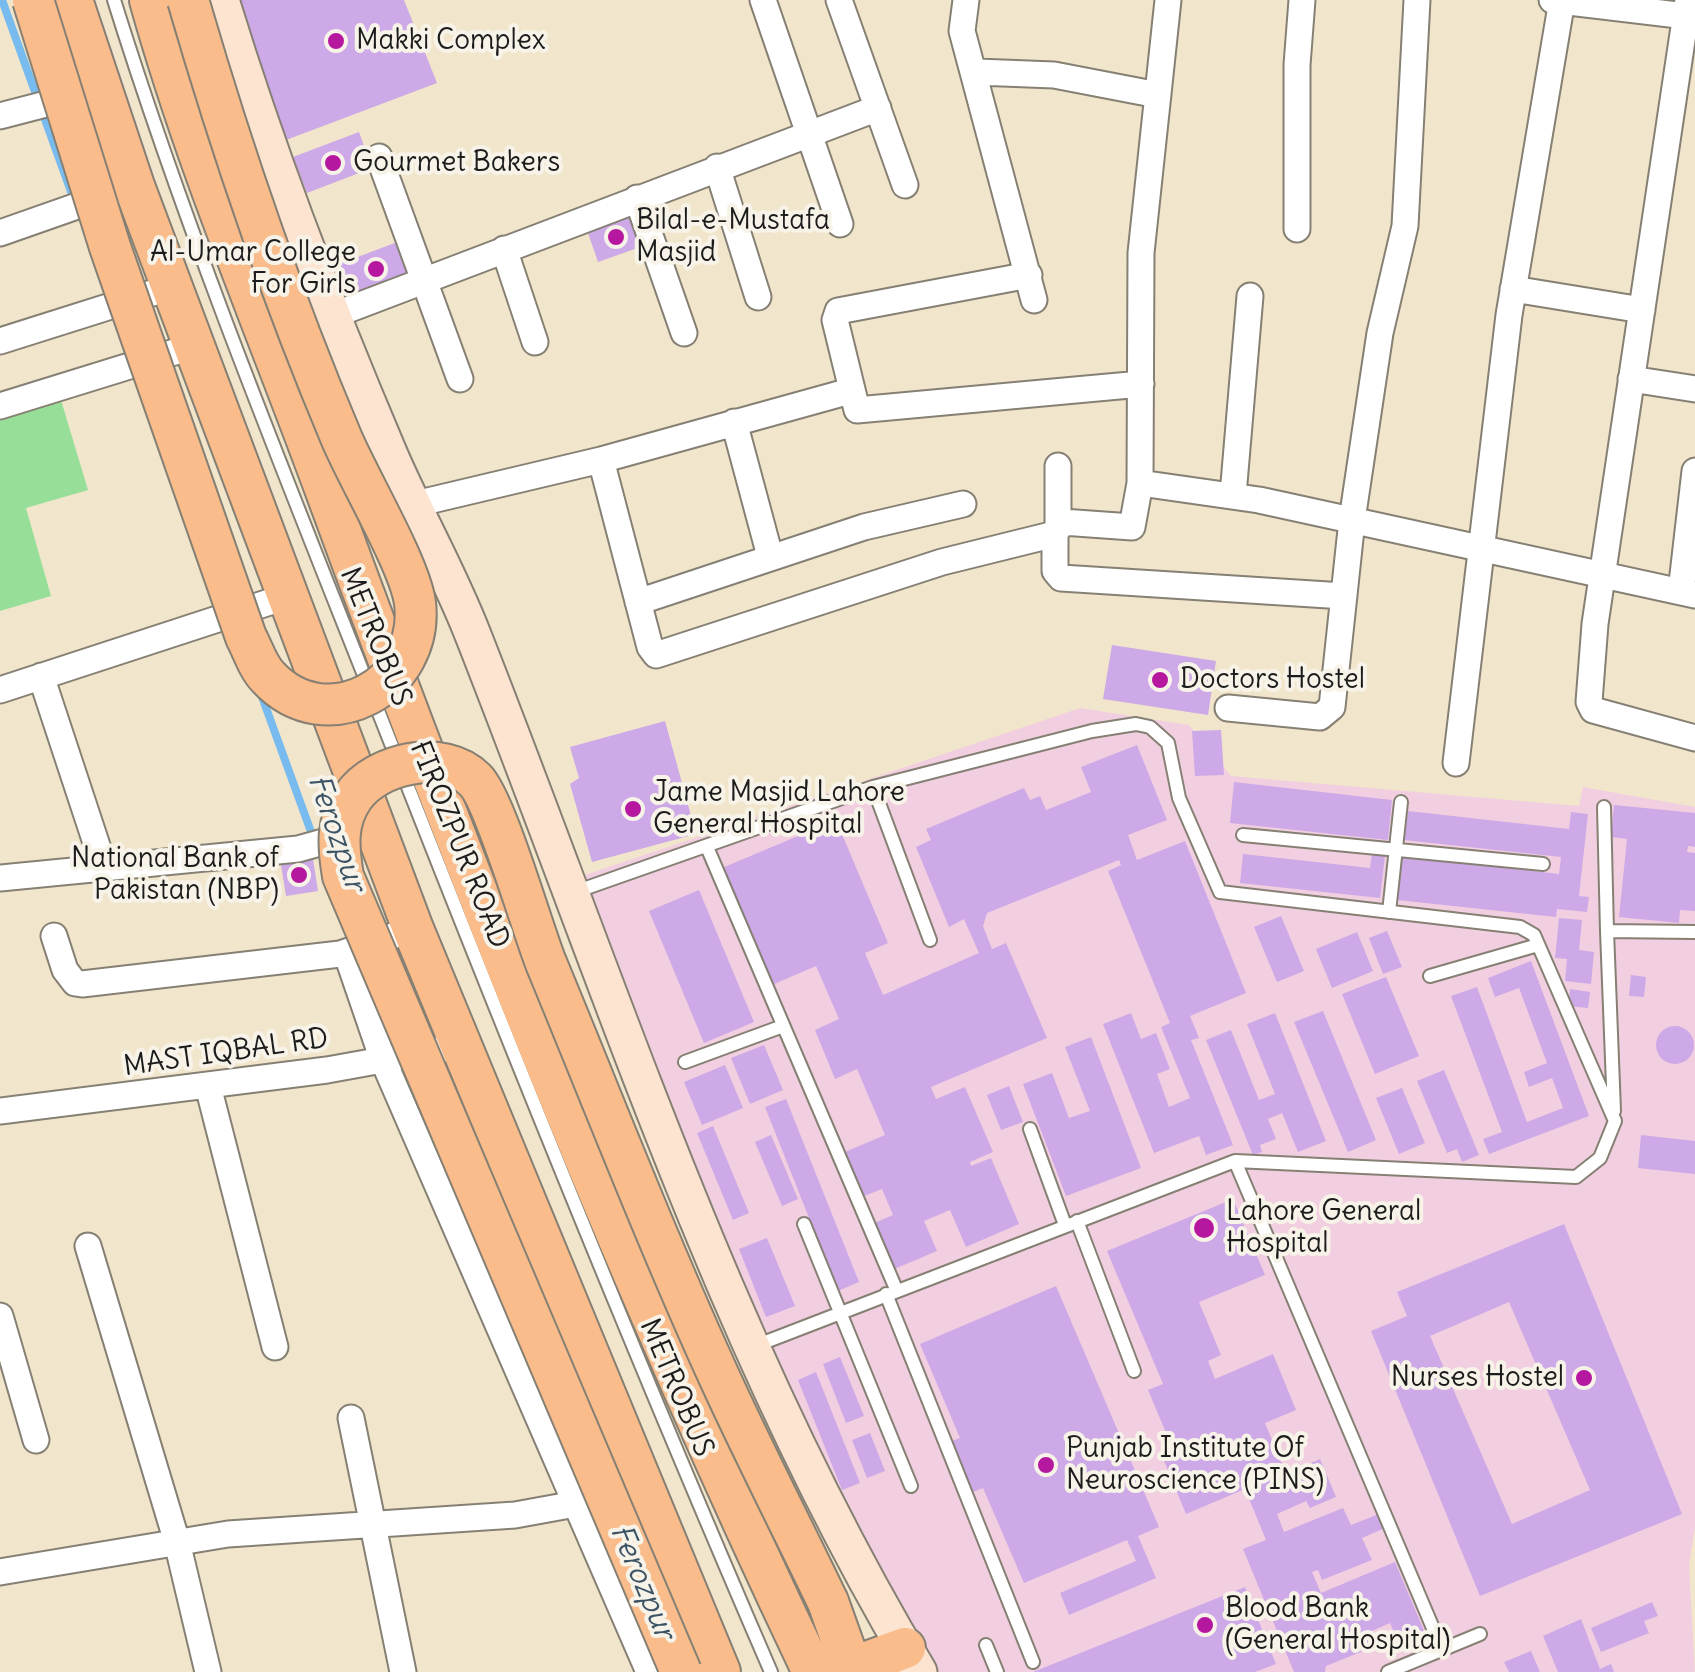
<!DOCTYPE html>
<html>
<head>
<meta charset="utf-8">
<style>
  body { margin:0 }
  canvas { display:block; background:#f1e5cb }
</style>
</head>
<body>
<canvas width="1695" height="1672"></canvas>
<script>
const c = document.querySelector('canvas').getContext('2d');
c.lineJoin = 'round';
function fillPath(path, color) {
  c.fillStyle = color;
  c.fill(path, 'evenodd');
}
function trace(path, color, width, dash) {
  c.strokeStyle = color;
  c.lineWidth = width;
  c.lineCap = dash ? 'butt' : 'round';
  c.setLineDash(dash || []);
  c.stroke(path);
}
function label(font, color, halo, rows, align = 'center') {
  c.font = font + ' Delius,sans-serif';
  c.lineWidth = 8;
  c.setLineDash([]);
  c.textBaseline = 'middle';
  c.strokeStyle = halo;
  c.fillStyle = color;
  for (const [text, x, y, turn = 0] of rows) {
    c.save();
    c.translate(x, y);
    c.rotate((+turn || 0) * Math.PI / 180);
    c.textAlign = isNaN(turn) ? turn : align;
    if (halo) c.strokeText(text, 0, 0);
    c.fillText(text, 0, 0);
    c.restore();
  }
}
const built = new Path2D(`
  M1080 708 1189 725 1231 776 1579 806 1583 787 1695 807V1527L1689 1565 1695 1672H901L608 972 582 876Z`);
const green = new Path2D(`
  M61 400 88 490 26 508 51 596 0 611V418Z`);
const stream = new Path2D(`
  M2 0 74 200
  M261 694 314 840
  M398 1064 411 1092`);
const building = new Path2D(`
  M238 0H404L437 83 286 140Z
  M359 132 372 168 307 193 293 157Z
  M634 213 646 245 598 262 587 230Z
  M400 241 412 274 358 294 349 291 339 264Z
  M1112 645 1216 661 1208 715 1103 699Z
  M665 721 696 834 592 862 570 784 579 778 570 747Z
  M1221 730 1224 775 1195 776 1192 731Z
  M1137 745 1167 820 1128 835 1137 860 1185 841 1246 993 1190 1016 1199 1038 1191 1040 1233 1145 1206 1155 1199 1136 1154 1153 1103 1024 1131 1013 1141 1039 1156 1033 1170 1069 1157 1074 1169 1107 1190 1098 1161 1027 1170 1023 1108 871 1121 865 1119 860 987 913 983 926 992 949 1006 943 1047 1038 931 1087 936 1099 965 1087 993 1152 970 1162 971 1166 991 1158 1019 1224 966 1247 950 1210 924 1221 937 1251 892 1270 872 1224 893 1215 882 1189 864 1196 845 1152 885 1135 857 1069 835 1079 815 1030 839 1019 816 966 772 985 722 868 836 820 888 943 865 953 883 995 979 953 964 919 949 927 916 847 931 840 926 829 1024 788 1030 800 1040 796 1046 810 1091 792 1081 767Z
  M1234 782 1392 800 1388 840 1230 823Z
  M1614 805 1695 813V847L1688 846 1687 852 1695 853V911L1680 910 1679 923 1619 917 1627 839 1611 837Z
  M1408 811 1569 829 1571 812 1588 814 1579 896 1589 897 1587 912 1557 909 1556 917 1397 900 1401 856 1559 874 1561 857 1404 840Z
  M312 853 318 891 286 896 280 859Z
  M1243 854 1370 868 1372 854 1385 856 1380 898 1240 883Z
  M699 890 754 1022 704 1043 649 911Z
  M1281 916 1304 971 1277 982 1254 927Z
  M1559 918 1582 920 1579 950 1594 952 1591 984 1565 981 1567 959 1555 958Z
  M1387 931 1402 967 1383 974 1369 938Z
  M1357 932 1373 971 1332 988 1316 949Z
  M1531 961 1589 1116 1489 1154 1483 1139 1502 1132 1451 996 1477 987 1527 1122 1563 1108 1552 1078 1529 1087 1524 1072 1547 1063 1519 988 1495 997 1488 978Z
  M1631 975 1646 977 1644 997 1629 996Z
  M1386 977 1419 1056 1375 1074 1342 994Z
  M1570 989 1590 992 1588 1008 1568 1006Z
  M1323 1011 1376 1140 1348 1152 1294 1022Z
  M1275 1013 1326 1141 1298 1152 1282 1113 1268 1119 1276 1139 1260 1145 1262 1152 1253 1155 1206 1040 1231 1030 1259 1100 1275 1094 1247 1024Z
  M1656 1045a19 19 0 1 1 38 0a19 19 0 1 1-38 0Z
  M1091 1037 1141 1168 1066 1196 1023 1084 1052 1073 1069 1118 1090 1111 1065 1047Z
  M764 1045 783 1090 750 1104 731 1058Z
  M725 1065 743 1108 702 1125 684 1082Z
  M1444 1070 1479 1155 1462 1162 1457 1149 1447 1153 1417 1081Z
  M1009 1086 1023 1122 1001 1130 987 1095Z
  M1402 1088 1425 1143 1399 1154 1376 1098Z
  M786 1099 859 1282 838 1291 765 1107Z
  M713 1126 749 1213 733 1220 697 1133Z
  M771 1135 798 1199 782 1206 755 1142Z
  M1641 1135 1695 1141V1174L1638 1168Z
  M1233 1199 1265 1275 1199 1302 1221 1355 1208 1361 1215 1379 1273 1354 1296 1410 1265 1423 1286 1474 1320 1459 1336 1497 1310 1508 1306 1501 1277 1514 1284 1532 1343 1508 1351 1525 1379 1514 1385 1528 1362 1538 1372 1560 1322 1580 1318 1570 1312 1572 1321 1593 1395 1562 1425 1633 1399 1644 1390 1623 1372 1631 1378 1645 1326 1666 1325 1672H1294L1243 1549 1266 1540 1245 1489 1186 1514 1162 1456 1174 1452 1148 1390 1163 1384 1107 1251Z
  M1564 1224 1682 1514 1480 1596 1371 1331 1407 1316 1397 1292ZM1509 1302 1590 1490 1512 1524 1430 1336Z
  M767 1238 795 1306 766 1317 739 1249Z
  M1056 1286 1159 1527 1138 1536 1156 1578 1069 1615 1060 1593 1136 1561 1127 1540 1024 1583 983 1488 971 1493 949 1442 960 1438 920 1344Z
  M840 1357 864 1416 846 1423 823 1364Z
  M816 1372 860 1483 842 1490 798 1380Z
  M870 1433 885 1471 867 1478 852 1440Z
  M1245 1587 1276 1664 1255 1672H1033Z
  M1652 1602 1658 1616 1644 1621 1649 1633 1601 1652 1591 1628Z
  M1581 1619 1600 1669 1611 1664 1614 1672H1558L1543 1636Z
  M1531 1651 1540 1672H1509L1504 1662Z`);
const lane = new Path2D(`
  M114 0C192 250 292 492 388 736 511 1050 637 1362 771 1672
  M873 787 930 940
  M1604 807 1607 931
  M1243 835 1543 864
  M707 847 896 1289
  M572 893 873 787 1092 731 1136 724 1150 727 1168 743 1179 798 1220 892 1520 927 1534 935 1615 1121 1600 1158 1576 1177 1235 1161
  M1389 912 1401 802
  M1430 976 1538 945
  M685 1062 783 1026
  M1614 1111 1607 931 1695 932
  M1030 1129 1065 1225
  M1077 1221 1134 1371
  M804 1224 911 1486
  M886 1294 1033 1662
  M755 1346 1235 1161 1441 1647
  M986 1645 997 1672
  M1388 1672 1480 1634`);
const street = new Path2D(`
  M763 0 840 224
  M839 0 905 185
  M966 0 962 31 1034 300
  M1552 0 1695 17
  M1688 0 1595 624 1589 702 1593 710 1695 738
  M977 72 1054 75 1158 95
  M0 116 77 96
  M379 157 460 379
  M717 167 758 297
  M637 198 684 333
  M1297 229V65L1302 0
  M0 233 134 186
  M504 249 535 342
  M1029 275 838 311 835 320 857 410 1141 384
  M1513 289 1642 310
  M334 315 878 108
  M0 341 171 287
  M1631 379 1695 389
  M0 406 194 346
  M734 422 770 556
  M601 460 650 647 656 655 942 562 1055 534V571L1061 578 1344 596
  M1058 466V523
  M1140 483 1141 253 1168 0
  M1233 495 1250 296
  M411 505 601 460 850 391
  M1055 534 1062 522 1132 527 1140 483 1259 500 1695 595
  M1681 592 1695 471
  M638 602 864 527 963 504
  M41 676 104 867
  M0 690 288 596
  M1228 708 1320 717 1332 707 1352 520 1380 333 1405 226 1417 0
  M1456 763 1509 315 1562 0
  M0 878 298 849 352 834
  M54 936 65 970 75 983 82 984 340 954 413 929
  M346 952 383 1060 649 1672
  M208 1086 275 1347
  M0 1111 327 1070 460 1046
  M88 1246 177 1542 208 1672
  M0 1316 36 1440
  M351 1418 403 1672
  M0 1572 228 1534 515 1515 592 1501`);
const secondary = new Path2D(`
  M221 0C268 154 326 305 389 453 415 514 449 573 473 635 611 985 724 1348 919 1672`);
const primary = new Path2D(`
  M72 0 134 186 413 929 720 1672
  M150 0C197 168 267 330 327 494 473 893 630 1288 813 1672
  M828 1602 853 1672
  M851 1668 905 1648`);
const primaryBridge = new Path2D(`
  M33 0 110 247 246 637C253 650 258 667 268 677 326 740 425 686 415 603 410 565 358 478 341 437 281 295 231 148 188 0
  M681 1672 343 876C338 846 336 822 353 797 376 763 444 748 475 780 495 799 532 928 546 963 604 1103 659 1246 722 1383 756 1457 793 1529 828 1602`);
const markers = [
  [336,41,10,"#b5179e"],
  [333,163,10,"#b5179e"],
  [616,237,10,"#b5179e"],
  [376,269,10,"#b5179e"],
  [1160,680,10,"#b5179e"],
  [633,809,10,"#b5179e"],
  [299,875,10,"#b5179e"],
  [1204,1228,12,"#b5179e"],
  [1584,1378,10,"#b5179e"],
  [1046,1465,10,"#b5179e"],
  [1205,1625,10,"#b5179e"]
];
const poiNames = [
  ["Makki Complex",356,41],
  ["Gourmet Bakers",353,163],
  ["Bilal-e-Mustafa",636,221],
  ["Masjid",636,253],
  ["Al-Umar College",356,253,"right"],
  ["For Girls",356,285,"right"],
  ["Doctors Hostel",1180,680],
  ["Jame Masjid Lahore",653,793],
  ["General Hospital",653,825],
  ["National Bank of",279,859,"right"],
  ["Pakistan (NBP)",279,891,"right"],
  ["Lahore General",1226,1212],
  ["Hospital",1226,1244],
  ["Nurses Hostel",1564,1378,"right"],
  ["Punjab Institute Of",1066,1449],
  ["Neuroscience (PINS)",1066,1481],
  ["Blood Bank",1225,1609],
  ["(General Hospital)",1225,1641]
];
const streetNames = [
  ["METROBUS",375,637,68],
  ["FIROZPUR ROAD",459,845,68],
  ["MAST IQBAL RD",226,1053,-8],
  ["METROBUS",676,1388,67]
];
const waterNames = [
  ["Ferozpur",336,833,71],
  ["Ferozpur",642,1582,67]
];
fillPath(built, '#f2cfe0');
fillPath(green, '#97df99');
trace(stream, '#78bbee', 8);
fillPath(building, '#cda9e7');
trace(lane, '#868074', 16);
trace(street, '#868074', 29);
trace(secondary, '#868074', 39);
trace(primary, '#868074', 44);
trace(lane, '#fff', 12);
trace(street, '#fff', 25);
trace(secondary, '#fde4d0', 35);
trace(primary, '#f9bc8a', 40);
trace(primaryBridge, '#868074', 44, []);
trace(primaryBridge, '#f9bc8a', 40);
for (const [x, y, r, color] of markers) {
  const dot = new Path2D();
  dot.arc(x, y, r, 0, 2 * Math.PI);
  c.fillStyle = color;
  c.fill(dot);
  trace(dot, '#f7f3e8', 4);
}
label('28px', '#1c1c1c', '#f7f3e8', poiNames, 'left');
label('28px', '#1c1c1c', '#f7f3e8', streetNames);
label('italic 30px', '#3c5466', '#f7f3e8', waterNames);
</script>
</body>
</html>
